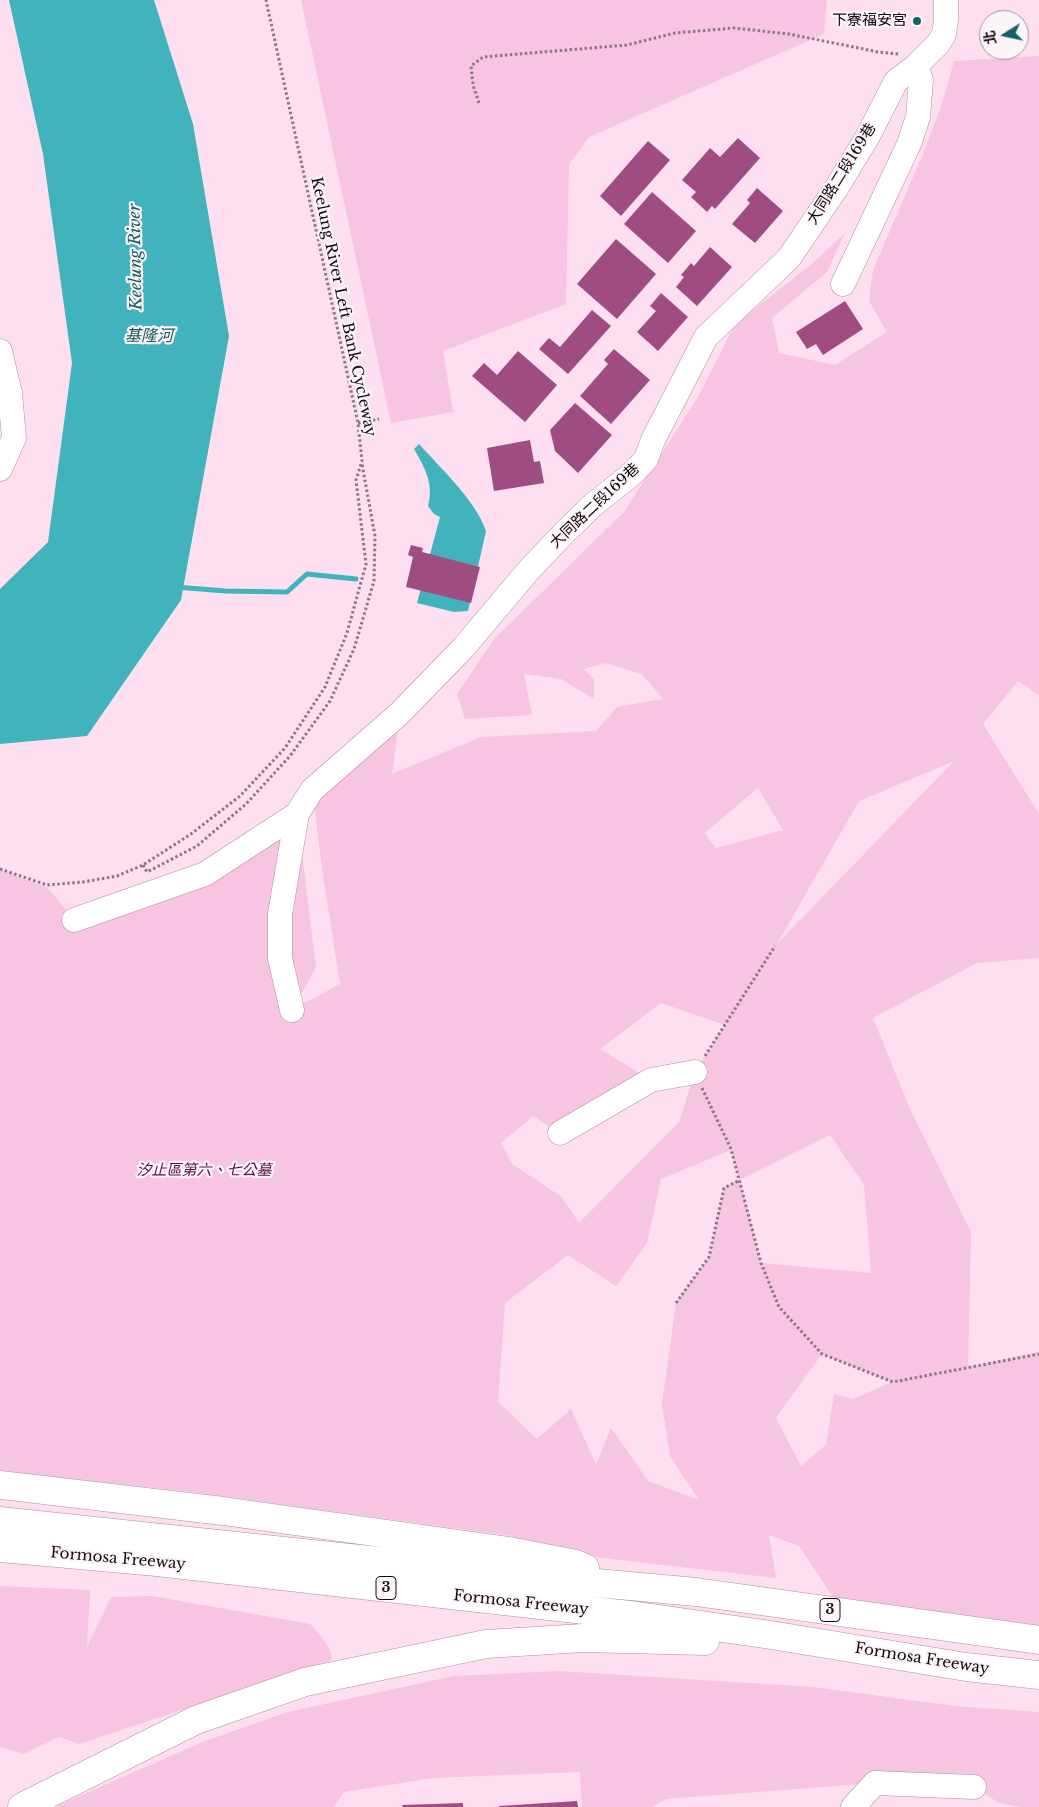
<!DOCTYPE html>
<html>
<head>
<meta charset="utf-8">
<style>
  body { margin:0 }
  #map { position:relative; width:1039px; height:1807px; overflow:hidden; background:#fddff0; font-family:"Libre Baskerville","Noto Sans TC",serif }
  canvas { display:block }
  .north { position:absolute; left:979px; top:10px; width:50px; height:50px; box-sizing:border-box; background:#fbf4f8; border:1px solid #9f969b; border-radius:50%; rotate:260deg; font-size:14px; font-weight:700; line-height:20px; text-align:center; color:#14080f }
  .north::after { content:''; display:block; margin:auto; width:18px; height:22px; background:#136269; clip-path:polygon(50% 0,100% 100%,50% 72%,0 100%) }
</style>
</head>
<body>
<div id="map">
<canvas width="1039" height="1807"></canvas>
<div class="north">北</div>
</div>
<script>
const c = document.querySelector('canvas').getContext('2d');
c.lineJoin = 'round';
function fillPath(path, color) {
  c.fillStyle = color;
  c.fill(path, 'evenodd');
}
function trace(path, color, width, dash) {
  c.strokeStyle = color;
  c.lineWidth = width;
  c.lineCap = dash ? 'butt' : 'round';
  c.setLineDash(dash || []);
  c.stroke(path);
}
function label(font, color, halo, rows, align = 'center') {
  c.font = font + ' "Libre Baskerville","Noto Sans TC",serif';
  c.lineWidth = 4.5;
  c.setLineDash([]);
  c.textBaseline = 'middle';
  c.strokeStyle = halo;
  c.fillStyle = color;
  for (const [text, x, y, turn = 0] of rows) {
    c.save();
    c.translate(x, y);
    c.rotate((+turn || 0) * Math.PI / 180);
    c.textAlign = isNaN(turn) ? turn : align;
    if (halo) c.strokeText(text, 0, 0);
    c.fillText(text, 0, 0);
    c.restore();
  }
}
const green = new Path2D(`
  M301 0H827L824 34 589 137 569 164 566 304 443 351 453 412 391 423Z
  M1039 56V695L1018 681 983 724 1039 814V958L977 963 873 1018 909 1107 971 1232 968 1367 1039 1352V1638L848 1619 799 1546 769 1535 776 1578 551 1552 512 1536 191 1492 0 1471V870L48 888 74 920 146 894 297 814 316 967 293 1009 340 984 323 875 312 790 400 713 392 774 481 737 596 731 617 707 663 699 642 674 605 663 584 669 594 679V699L561 679 524 674 532 715 465 719 457 694 494 639 624 512 698 397 735 324 812 264 845 233 827 272 772 318 779 353 835 365 887 332 869 301 873 270 925 149 943 101 954 61ZM952 762V763L777 944 859 801ZM758 788 783 830 716 848 705 833ZM661 1003 725 1025 695 1072 679 1122 579 1223 562 1197 512 1164 501 1143 533 1116 560 1133 651 1080 600 1049ZM830 1135 864 1185 871 1273 761 1263 740 1180ZM731 1150 740 1180 724 1188 709 1257 676 1303 662 1404 670 1456 699 1500 648 1481 611 1428 596 1465 571 1409 537 1439 498 1402 505 1303 568 1255 616 1286 647 1243 661 1179ZM822 1354 892 1382 853 1399 834 1394 826 1445 801 1466 776 1418Z
  M0 1586 90 1590 87 1647 111 1597 152 1596 310 1624C321 1635 330 1645 332 1660L79 1744 59 1737 24 1754 0 1747Z
  M559 1671 813 1687 955 1706 1039 1712V1807H1021L999 1803 974 1787 875 1783 666 1799 652 1807H582L580 1772 433 1778 344 1792 334 1807H58L59 1805 205 1741 288 1712 454 1676Z`);
const water = new Path2D(`
  M9 0H154L193 124 229 336 181 600 87 736 0 744V589L48 542 72 363 43 154Z
  M419 444C441 469 475 499 486 531L468 611 454 612 417 603 440 517 434 514 428 506C434 484 425 468 414 449Z`);
const stream = new Path2D(`
  M176 587 225 591 287 592 307 574 356 579`);
const building = new Path2D(`
  M738 138 760 158 715 209 712 206 707 212 691 197 696 192 682 180 710 148 720 157Z
  M648 141 670 160 621 216 600 196Z
  M757 188 783 211 755 243 732 224 750 203 747 200Z
  M652 192 696 231 668 263 624 224Z
  M616 239 656 274 617 319 577 284Z
  M710 247 732 267 697 306 676 287 684 277 681 275 691 263 694 266Z
  M661 293 688 317 658 351 637 332 656 311 650 306Z
  M845 301 863 329 823 355 816 344 807 349 796 332Z
  M592 310 611 326 568 374 539 349 549 338 560 347Z
  M614 349 650 380 611 424 580 396 608 364 604 360Z
  M518 351 557 385 525 422 472 376 484 363 497 375Z
  M575 403 612 435 578 473 555 451 550 430Z
  M530 440 534 462 540 461 544 483 494 491 487 448Z
  M411 545 423 548 422 552 480 567 471 603 406 587 413 557 408 555Z
  M577 1801 578 1807H499V1806Z
  M463 1803V1807H403L402 1805Z`);
const path = new Path2D(`
  M479 103 473 85 471 66 483 57 627 45 675 33 734 28 789 34 878 52 899 54
  M358 423 379 419
  M143 865 147 872 197 846 246 804 290 756 330 701 354 649 374 581 375 536 362 464
  M0 869 47 885 83 882 117 876 143 865 191 834 240 796 285 748 325 687 347 633 366 564 356 480 362 461 358 423 266 0
  M705 1056 775 946
  M702 1088 731 1149 761 1263 779 1307 822 1354 893 1382 1039 1354
  M676 1303 709 1257 724 1188 740 1180`);
const minor = new Path2D(`
  M843 284 909 144 918 117 921 80 916 66
  M0 351 10 393 14 438 0 469
  M74 920 205 874 297 814
  M292 1010 280 958V914L297 814 312 790 400 713 464 647 528 571 566 531 594 504 632 474 646 459 653 440 706 337 789 258 837 187 868 136 896 81 916 66 938 44 944 34 946 20V0
  M560 1133 651 1080 695 1072
  M853 1807 875 1783 974 1787`);
const highway = new Path2D(`
  M0 1485 223 1511 509 1551 576 1564 585 1568
  M0 1521 520 1576 696 1592 1039 1640
  M0 1548 157 1562 638 1616 771 1635 966 1667 1039 1675
  M22 1807 196 1720 305 1682 486 1644 583 1638 705 1641`);
const markers = [
  [917,21,5,"#136269"]
];
const shields = [
  [386,1588,20],
  [830,1610,20]
];
const shieldNames = [
  ["3",386,1588],
  ["3",830,1610]
];
const poiNames = [
  ["下寮福安宮",907,21]
];
const streetNames = [
  ["大同路二段169巷",842,174,-58],
  ["Keelung River Left Bank Cycleway",343,307,78],
  ["大同路二段169巷",595,506,-43],
  ["Formosa Freeway",118,1559,5],
  ["Formosa Freeway",521,1603,6],
  ["Formosa Freeway",922,1659,9]
];
const parkNames = [
  ["汐止區第六、七公墓",204,1171]
];
const waterNames = [
  ["Keelung River",136,257,-91],
  ["基隆河",149,336]
];
fillPath(green, '#f7c4e1');
fillPath(water, '#41b3bc');
trace(stream, '#41b3bc', 5);
fillPath(building, '#9f4d81');
trace(minor, '#b08da1', 25);
trace(highway, '#b08da1', 29);
trace(path, '#8d7784', 3, [2.5, 2.5]);
trace(minor, '#fff', 24);
trace(highway, '#fff', 28);
for (const [x, y, r, color] of markers) {
  const dot = new Path2D();
  dot.arc(x, y, r, 0, 2 * Math.PI);
  c.fillStyle = color;
  c.fill(dot);
  trace(dot, '#fbf4f8', 2);
}
for (const [x, y, w] of shields) {
  const box = new Path2D();
  box.roundRect(x - w / 2, y - 11.5, w, 23, 4);
  c.fillStyle = '#fbf4f8';
  c.fill(box);
  trace(box, '#14080f', 1);
}
label('bold 14px', '#14080f', null, shieldNames);
label('15px', '#14080f', '#fbf4f8', poiNames, 'right');
label('15px', '#14080f', '#fbf4f8', streetNames);
label('italic 15px', '#5b0b44', '#fbf4f8', parkNames);
label('italic 16px', '#16565c', '#fbf4f8', waterNames);
</script>
</body>
</html>
